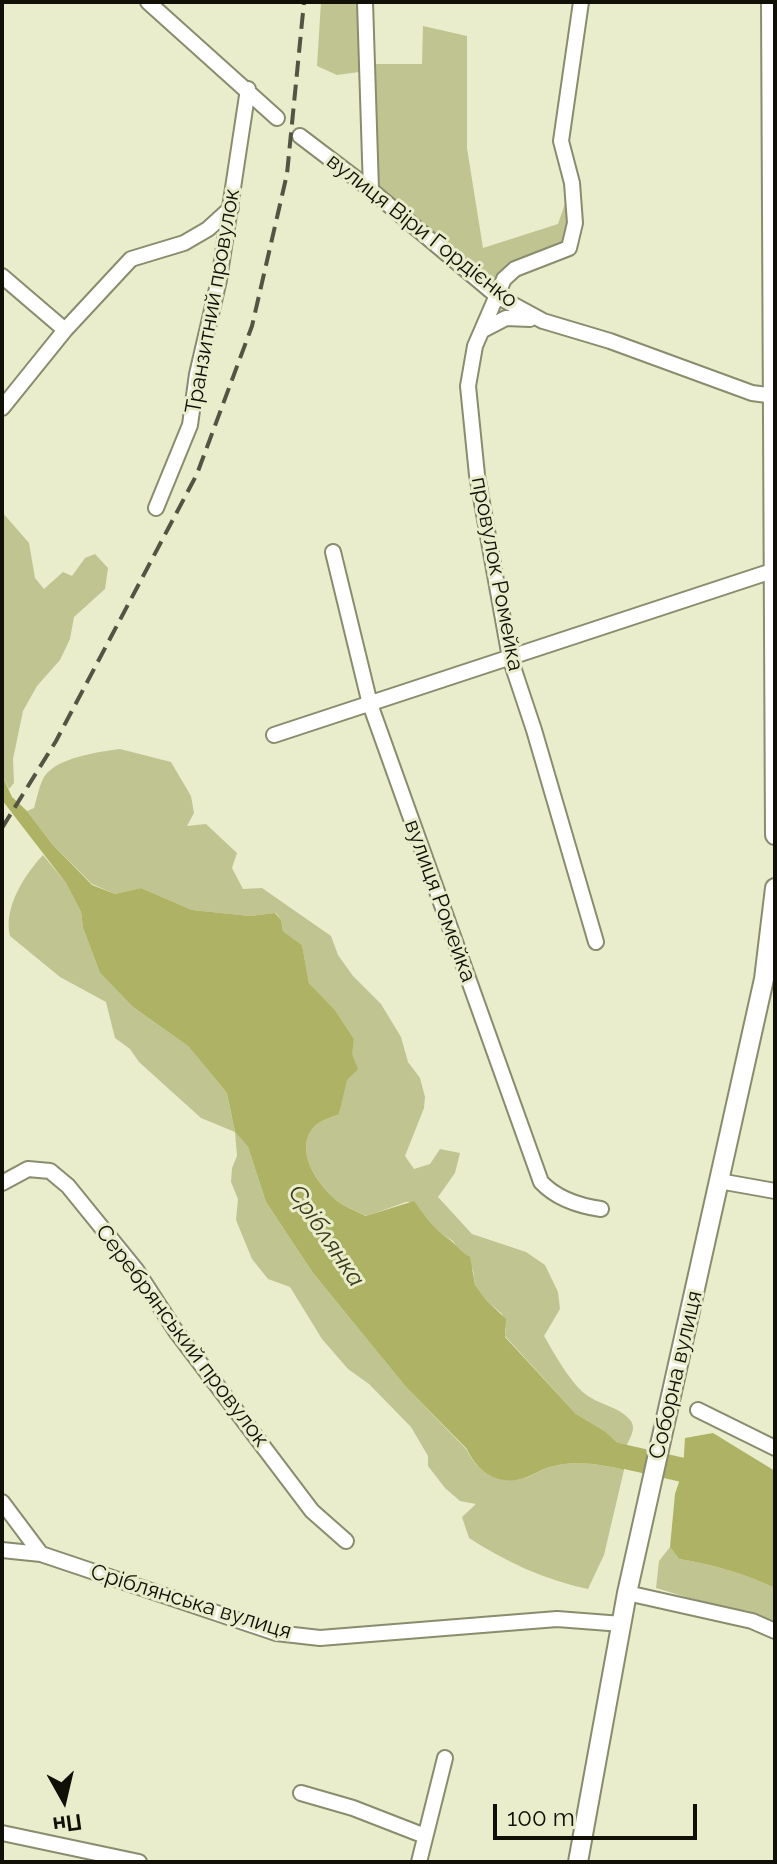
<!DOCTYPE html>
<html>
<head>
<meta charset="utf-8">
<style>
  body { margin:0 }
  #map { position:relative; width:777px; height:1864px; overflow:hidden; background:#e9edcb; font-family:Raleway,sans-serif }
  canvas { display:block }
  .frame { position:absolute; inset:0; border:4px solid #101006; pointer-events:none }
  .north { position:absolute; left:24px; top:1760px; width:80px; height:80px; -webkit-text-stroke:6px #e9edcb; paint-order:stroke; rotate:172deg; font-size:22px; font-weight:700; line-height:32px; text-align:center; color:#101006 }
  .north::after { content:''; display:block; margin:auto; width:28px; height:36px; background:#101006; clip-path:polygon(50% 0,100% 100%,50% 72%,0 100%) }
  .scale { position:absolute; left:493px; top:1804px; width:204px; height:36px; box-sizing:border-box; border:4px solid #101006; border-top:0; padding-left:10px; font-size:24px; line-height:28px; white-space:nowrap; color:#101006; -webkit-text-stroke:6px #e9edcb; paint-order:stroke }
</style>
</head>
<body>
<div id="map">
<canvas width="777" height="1864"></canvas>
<div class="frame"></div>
<div class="north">Пн</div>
<div class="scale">100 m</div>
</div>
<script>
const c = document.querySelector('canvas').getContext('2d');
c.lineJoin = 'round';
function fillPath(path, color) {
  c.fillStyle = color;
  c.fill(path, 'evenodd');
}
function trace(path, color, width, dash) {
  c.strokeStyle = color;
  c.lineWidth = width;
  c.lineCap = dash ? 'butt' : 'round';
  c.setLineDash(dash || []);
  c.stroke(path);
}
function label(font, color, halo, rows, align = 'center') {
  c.font = font + ' Raleway,sans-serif';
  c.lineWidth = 6;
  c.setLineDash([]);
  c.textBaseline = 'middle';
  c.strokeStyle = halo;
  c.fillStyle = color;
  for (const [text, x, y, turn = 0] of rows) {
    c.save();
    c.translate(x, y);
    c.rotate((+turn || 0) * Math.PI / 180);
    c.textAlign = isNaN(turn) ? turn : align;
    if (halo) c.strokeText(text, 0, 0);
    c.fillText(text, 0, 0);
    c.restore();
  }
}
const green = new Path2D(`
  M321 2H358L359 72 337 75 317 66Z
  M423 26 467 36V148L483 248 558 224 572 183 569 248 514 269 499 292 371 190 365 64H422Z
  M2 512 29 543 35 578 44 589 63 572 72 576 85 558 95 554 108 568 105 589 74 617 70 639 60 660 37 686 23 711 13 759 14 783 9 789 2 775Z
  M120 749 171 762 191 796 194 813 187 826 206 824 237 853 232 868 243 889 262 888 331 936 338 955 353 976 381 1004 401 1037 408 1062 420 1078 425 1097 424 1108 405 1156 414 1169 430 1164 440 1149 460 1153 455 1173 438 1197 472 1234 526 1252 545 1265 558 1292 560 1309 544 1336C554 1353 572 1386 588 1396 601 1405 620 1407 631 1421 637 1430 628 1440 625 1450L606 1432 576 1414 505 1336 506 1329 502 1314 487 1301 475 1285 473 1270 453 1241 436 1231 414 1202H406L367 1216C359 1212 351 1209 343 1205 321 1191 290 1149 316 1125 322 1120 333 1117 339 1114L354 1039 335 1010 309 983 302 945 283 931 281 920 276 913 250 916 192 910 141 888 115 894 92 884 52 844 27 811 34 808C37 798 39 786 44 777 57 757 99 752 120 749Z
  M43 855 66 883 81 912 83 928 100 973 133 1007 188 1046 227 1093 235 1132 248 1147 266 1202 313 1273 406 1387 467 1450C478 1474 501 1486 528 1477 535 1474 543 1469 550 1467 574 1460 601 1464 624 1470L604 1555 588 1589C545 1580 506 1562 469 1538L462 1517 476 1504 460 1501 445 1488 428 1466V1456L411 1427 369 1384 348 1369 322 1339 290 1287 268 1279 252 1259 236 1220 238 1199 231 1182 232 1168 237 1156 235 1132 201 1118 139 1062 130 1049 115 1038 106 1002 60 977 10 936C3 908 25 874 43 855Z
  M670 1547 679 1559C714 1565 743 1573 775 1588V1624L749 1611 716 1606 656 1588 659 1561Z`);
const water = new Path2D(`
  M2 775 12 797 27 811 52 844 92 885 115 894 141 888 192 910 250 916 275 913 281 920 283 931 302 945 309 983 335 1010 354 1039 352 1054 358 1069 347 1080 339 1114C333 1117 322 1120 316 1125 290 1149 321 1191 343 1205 350 1209 359 1212 366 1216L414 1201C425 1216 434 1230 450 1240 458 1246 460 1252 470 1257L475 1285 487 1301 506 1319 505 1337 576 1414 606 1432 625 1450 624 1470C601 1464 574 1460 550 1467 542 1469 535 1474 527 1477 501 1487 478 1474 467 1449L406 1387 313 1273 266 1202 248 1147 235 1132 227 1093 188 1046 133 1007 100 973 83 928 81 912 66 883 2 800Z
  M713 1433 775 1471V1588C743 1573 714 1565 679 1559L670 1547 675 1494 683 1470 685 1438Z`);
const river = new Path2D(`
  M595 1450 683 1470 775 1508`);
const minor = new Path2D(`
  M148 2 277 118
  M365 2 371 190
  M581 2 561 141 572 183 575 223 569 248 515 269 504 279 475 346 468 386 477 475 510 658 534 730 596 942
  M300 136 371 190 497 296 543 321 610 341 752 393 775 396
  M2 276 65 330
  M483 330 506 318 530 319
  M2 408 65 330 131 259 184 243 208 229 231 208
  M156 508 190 425 197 374 219 280 248 89
  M333 552 370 704 541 1182C556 1198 580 1206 601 1209
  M274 735 772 571
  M719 1181 775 1191
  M2 1183 28 1169 50 1171 68 1186 137 1271 175 1330 312 1511 346 1541
  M698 1410 775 1448
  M2 1502 41 1554
  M2 1550 41 1554 276 1633 320 1638 557 1619 622 1624
  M627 1593 752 1621 775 1631
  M301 1793 353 1808 425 1836
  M2 1833 139 1862
  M419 1862 445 1758`);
const major = new Path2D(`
  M771 2 775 835
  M578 1862 627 1593 764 979 775 888`);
const rail = new Path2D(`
  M2 828 56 741 197 474 252 326 287 174 304 2`);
const streetNames = [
  ["вулиця Віри Гордієнко",422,231,38],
  ["Транзитний провулок",213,301,-80],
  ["провулок Ромейка",497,574,79],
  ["вулиця Ромейка",440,901,70],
  ["Серебрянський провулок",182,1336,53],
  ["Соборна вулиця",676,1375,-77],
  ["Сріблянська вулиця",191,1602,17]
];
const waterNames = [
  ["Сріблянка",326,1236,56]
];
fillPath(green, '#c0c491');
fillPath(water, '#adb264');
trace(river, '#adb264', 24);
trace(minor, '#898c6d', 18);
trace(major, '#898c6d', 22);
trace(minor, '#fff', 14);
trace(major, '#fff', 18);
trace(rail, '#535443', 4, [16, 8]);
label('22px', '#101006', '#e9edcb', streetNames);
label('italic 24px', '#383a18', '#e9edcb', waterNames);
</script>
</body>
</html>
